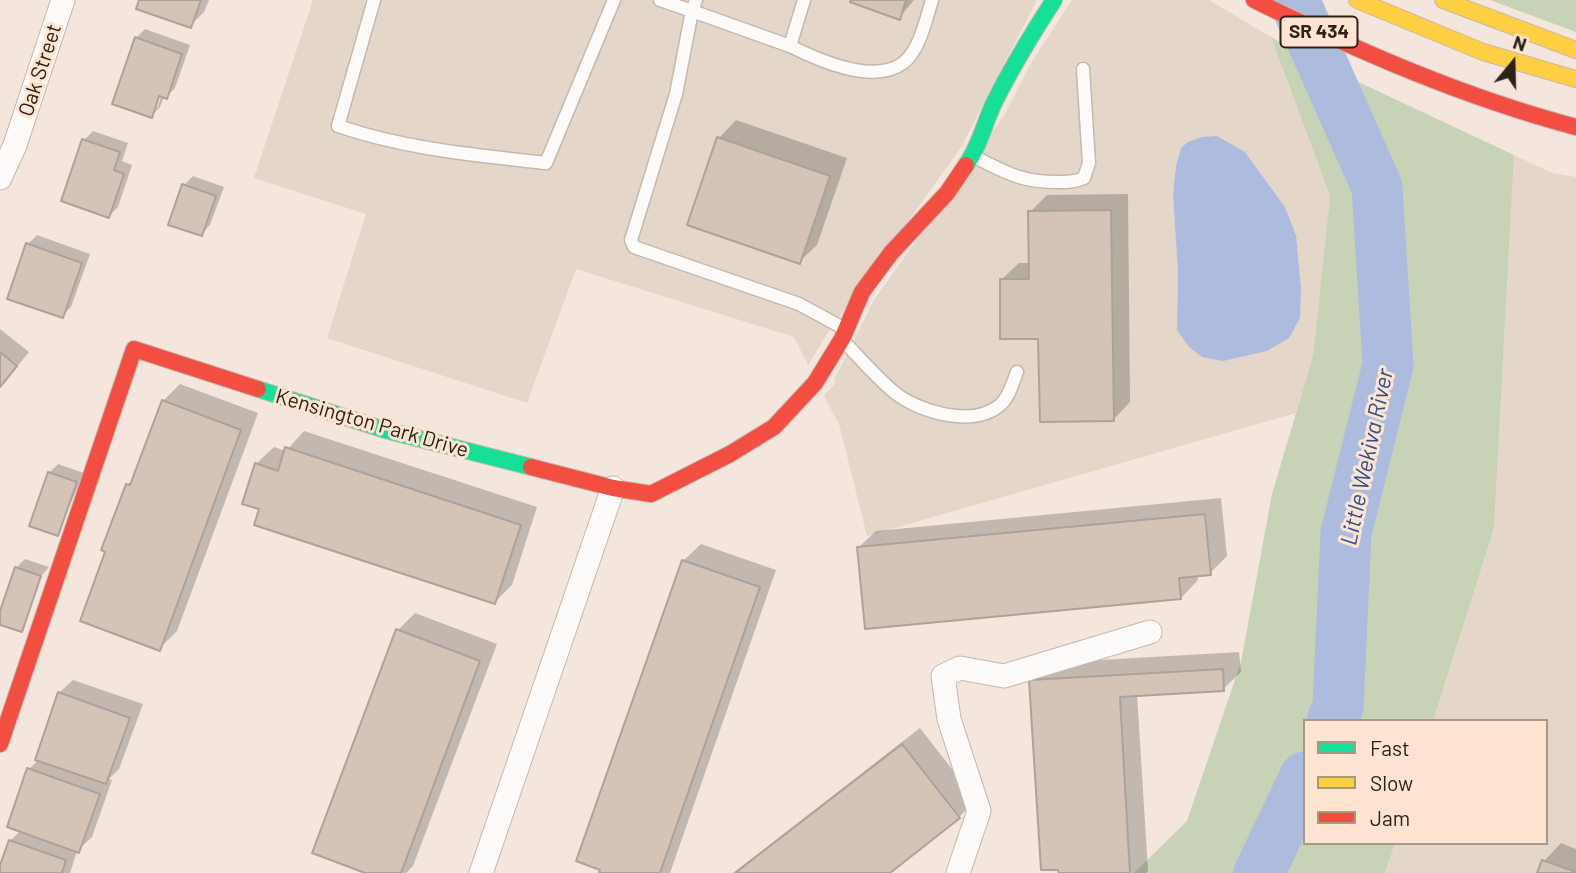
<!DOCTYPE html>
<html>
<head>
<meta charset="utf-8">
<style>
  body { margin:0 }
  #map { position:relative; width:1576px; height:873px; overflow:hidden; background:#f4e6dc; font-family:Barlow,sans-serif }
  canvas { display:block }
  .legend { position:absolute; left:1303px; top:719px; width:245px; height:126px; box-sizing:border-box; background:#ffe5d1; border:2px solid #ab9787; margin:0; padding:9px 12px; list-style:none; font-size:21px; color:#2d2118 }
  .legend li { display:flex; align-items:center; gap:14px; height:35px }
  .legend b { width:35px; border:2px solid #ab9787 }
  .north { position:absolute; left:1478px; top:28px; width:70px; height:70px; -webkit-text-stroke:5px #ffe5d1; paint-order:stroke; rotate:19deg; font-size:19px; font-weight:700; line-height:28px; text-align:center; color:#2d2118 }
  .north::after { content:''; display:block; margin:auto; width:24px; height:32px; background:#2d2118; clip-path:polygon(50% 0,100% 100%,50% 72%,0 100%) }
</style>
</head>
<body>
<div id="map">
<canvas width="1576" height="873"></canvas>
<ul class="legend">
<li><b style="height:9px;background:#16e098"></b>Fast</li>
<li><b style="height:9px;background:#ffcf43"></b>Slow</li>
<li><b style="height:9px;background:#f24e42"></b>Jam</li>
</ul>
<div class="north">N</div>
</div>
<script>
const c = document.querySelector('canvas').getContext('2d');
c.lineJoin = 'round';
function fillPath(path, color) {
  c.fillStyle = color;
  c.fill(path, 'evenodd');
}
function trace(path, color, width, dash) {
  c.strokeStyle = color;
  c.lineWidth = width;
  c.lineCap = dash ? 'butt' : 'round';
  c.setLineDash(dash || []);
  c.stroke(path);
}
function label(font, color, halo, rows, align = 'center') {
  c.font = font + ' Barlow,sans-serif';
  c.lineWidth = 6;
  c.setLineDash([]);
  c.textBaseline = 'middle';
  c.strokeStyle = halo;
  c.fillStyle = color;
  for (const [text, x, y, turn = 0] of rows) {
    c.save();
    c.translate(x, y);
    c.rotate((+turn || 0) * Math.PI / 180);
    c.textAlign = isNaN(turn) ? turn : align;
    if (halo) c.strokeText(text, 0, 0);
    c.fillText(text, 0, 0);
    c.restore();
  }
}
const commercial = new Path2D(`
  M313 0H1037L960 149 829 331 808 365 794 337 576 269 527 403 327 338 366 214 254 178Z
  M1072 0H1209L1271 37 1330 196 1313 356 1296 413 867 536 839 424 824 396 836 382 834 380 874 300 1005 114 1031 63ZM1181 148 1245 152 1285 207 1296 235 1177 330 1178 273 1173 195 1176 166Z
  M1514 155 1552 173 1576 177V873H1385L1395 843H1546V721H1433L1494 528Z`);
const green = new Path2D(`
  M1490 0H1576V32Z
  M1271 37 1305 57 1514 155 1494 528 1433 721H1305V843H1395L1385 873H1134L1187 821 1241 662 1272 494 1313 356 1330 196Z`);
const water = new Path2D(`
  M1217 136 1245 152 1285 207 1296 235 1301 288 1300 318 1289 338 1267 351 1223 361 1202 357 1189 347 1177 330 1178 273 1173 195 1176 166 1181 148 1188 142 1202 137Z`);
const shadow = new Path2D(`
  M141 0H209L204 12 191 25Z
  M853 0H914L899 18Z
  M145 29 190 45 175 88 166 97 164 96 160 107 151 116 136 38ZM161 88 164 89 157 108H154Z
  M736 120 847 158 817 245 799 262 689 224 719 138Z
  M93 131 128 143 122 161 132 165 118 207 109 216 84 140Z
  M193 176 224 187 210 225 201 234 184 185Z
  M1128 194 1130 402 1113 420 1040 337 1001 280 1019 263H1031L1030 212 1047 195Z
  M37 235 90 254 71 307 62 316 28 244Z
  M0 329 29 352 0 388Z
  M180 384 258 413 177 631 159 649 127 485 135 477 163 401Z
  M304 431 537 507 512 585 495 602 261 508 256 464 274 447 286 451Z
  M58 464 84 473 57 534 49 473Z
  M1221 498 1227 556 1210 573 1197 574 1198 580 1181 598 858 548 876 531Z
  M701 544 776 570 670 873H601L683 561Z
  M25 559 49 567 0 623V616L16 568Z
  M415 613 497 644 413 866 406 873H370L398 630Z
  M1239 652 1241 672 1223 689 1137 694 1148 871 1146 873H1060L1031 681 1048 663Z
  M73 680 143 704 119 769 109 779 112 780 92 837 77 851 70 873H0L10 841 21 830 29 769 39 759 59 693Z
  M920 728 976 800 959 817 887 873H733Z
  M1561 843 1576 849V873H1539L1544 861Z`);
const river = new Path2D(`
  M1294 0 1377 187 1388 365 1346 533 1338 707 1332 721
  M1259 873 1305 777`);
const building = new Path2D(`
  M139 0H201L191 28 136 9Z
  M851 0H906L900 20 850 2Z
  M135 37 182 54 167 99 159 96 152 118 112 104Z
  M717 137 830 176 800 264 687 225Z
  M82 139 120 152 114 170 124 174 109 218 61 201Z
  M182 184 216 196 202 236 168 225Z
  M1111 210 1114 421 1040 422 1038 339H1000V279H1029L1028 211Z
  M26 243 82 263 63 318 7 299Z
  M0 352 17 366 0 387Z
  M162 400 241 430 160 651 80 621 105 552 101 550 126 484 130 485Z
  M285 447 521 525 495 604 254 525 259 509 242 504 255 463 278 471Z
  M48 472 77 482 58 536 29 526Z
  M1205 514 1211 575 1179 578 1181 599 865 629 857 547Z
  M682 560 760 587 660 873H599L600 870 576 861Z
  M15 567 41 576 22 632 0 625V611Z
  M396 629 480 661 401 873H365L312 853Z
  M1223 669 1224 691 1120 697 1130 873H1059L1058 870H1041L1029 680Z
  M58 692 130 718 106 784 35 760Z
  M902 744 960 818 890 873H735Z
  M27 768 100 794 79 853 7 827Z
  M9 840 66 860 62 873H0V865Z
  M1542 860 1576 872V873H1537Z`);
const lane = new Path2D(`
  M374 0 338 126C405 149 475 155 546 163L614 0
  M660 0 692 11 676 94 631 240 634 247 799 304 845 329
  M696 0 692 11 790 46 804 0
  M790 46C818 60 873 85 903 63 920 50 926 19 932 0
  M973 156C1005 172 1020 182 1057 182 1067 182 1075 182 1084 178L1089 163 1083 69
  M844 342C860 358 876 377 894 392 918 412 973 428 1000 405 1009 398 1013 382 1017 372`);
const street = new Path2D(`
  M0 178 15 145 63 0
  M481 873 613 488
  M958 873 979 811 949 719 943 676 960 668 1004 676 1150 632`);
const fast = new Path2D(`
  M966 165C979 147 984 125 993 105 1011 68 1032 34 1054 0
  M258 389 385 430 531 467`);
const slow = new Path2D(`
  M1357 0 1483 52 1576 79
  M1443 0 1576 50`);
const jam = new Path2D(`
  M1254 0C1358 51 1463 97 1576 127
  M531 467 613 488 651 494 730 454 774 427 815 383 842 339 862 292 891 253 947 193 966 165
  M0 744 134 349 258 389`);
const shields = [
  [1319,32,77]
];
const shieldNames = [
  ["SR 434",1319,32]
];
const streetNames = [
  ["Oak Street",40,70,-72],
  ["Kensington Park Drive",372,423,16]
];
const waterNames = [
  ["Little Wekiva River",1367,457,-78]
];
fillPath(commercial, '#e4d6c8');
fillPath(green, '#c7d2b7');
fillPath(water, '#adbcde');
fillPath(shadow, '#0003');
trace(river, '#adbcde', 51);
fillPath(building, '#d4c3b7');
trace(building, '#ada198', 2);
trace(lane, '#c5b8af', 15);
trace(street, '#c5b8af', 25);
trace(fast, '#c5b8af', 18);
trace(slow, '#c5b8af', 18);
trace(jam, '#c5b8af', 18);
trace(lane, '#fdfbfa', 12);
trace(street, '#fdfbfa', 23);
trace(fast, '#16e098', 16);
trace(slow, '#ffcf43', 16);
trace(jam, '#f24e42', 16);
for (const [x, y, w] of shields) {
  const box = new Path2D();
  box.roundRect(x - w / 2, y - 15.5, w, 31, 5);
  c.fillStyle = '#ffe5d1';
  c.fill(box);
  trace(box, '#2d2118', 2);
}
label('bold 19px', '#2d2118', null, shieldNames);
label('21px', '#2d2118', '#ffe5d1', streetNames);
label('italic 23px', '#304f8f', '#ffe5d1', waterNames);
</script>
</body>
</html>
